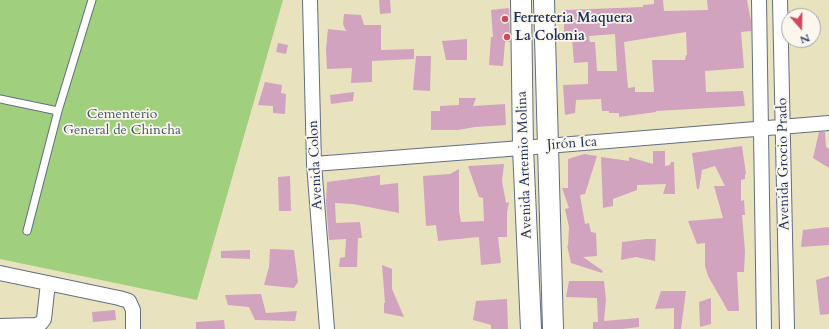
<!DOCTYPE html>
<html>
<head>
<meta charset="utf-8">
<style>
  body { margin:0 }
  #map { position:relative; width:829px; height:329px; overflow:hidden; background:#e9e2bf; font-family:Cardo,serif }
  canvas { display:block }
  .north { position:absolute; left:781px; top:8px; width:40px; height:40px; box-sizing:border-box; background:#fbf7ec; border:1px solid #a1a7b3; border-radius:50%; rotate:160deg; font-size:11px; font-weight:700; line-height:16px; text-align:center; color:#1b2f5e }
  .north::after { content:''; display:block; margin:auto; width:14px; height:18px; background:#d1495b; clip-path:polygon(50% 0,100% 100%,50% 72%,0 100%) }
</style>
</head>
<body>
<div id="map">
<canvas width="829" height="329"></canvas>
<div class="north">N</div>
</div>
<script>
const c = document.querySelector('canvas').getContext('2d');
c.lineJoin = 'round';
function fillPath(path, color) {
  c.fillStyle = color;
  c.fill(path, 'evenodd');
}
function trace(path, color, width, dash) {
  c.strokeStyle = color;
  c.lineWidth = width;
  c.lineCap = dash ? 'butt' : 'round';
  c.setLineDash(dash || []);
  c.stroke(path);
}
function label(font, color, halo, rows, align = 'center') {
  c.font = font + ' Cardo,serif';
  c.lineWidth = 3.5;
  c.setLineDash([]);
  c.textBaseline = 'middle';
  c.strokeStyle = halo;
  c.fillStyle = color;
  for (const [text, x, y, turn = 0] of rows) {
    c.save();
    c.translate(x, y);
    c.rotate((+turn || 0) * Math.PI / 180);
    c.textAlign = isNaN(turn) ? turn : align;
    if (halo) c.strokeText(text, 0, 0);
    c.fillText(text, 0, 0);
    c.restore();
  }
}
const green = new Path2D(`
  M0 0H283L197 300 0 259Z`);
const building = new Path2D(`
  M379 0H390L391 13 380 14Z
  M654 0H663L664 11 708 10 707 0H747L751 21V31L741 32 744 68 705 71 706 92 743 91 745 106 656 111V112L619 117V113H609V111H602L601 99 576 100 575 113 565 115 563 85 588 84V62L574 63 572 38H564V10L643 7V5L654 4ZM686 32 687 55H686L685 60H652L654 92H635V87L628 88 624 42ZM615 34 617 71H597L595 42H590L589 36Z
  M509 8 510 42H505L503 66 489 65 491 37H493L491 10Z
  M344 14 361 15 364 25H381V50L414 49V59L372 61V82L351 83 352 68 327 69 326 49 328 29 346 31 343 24Z
  M467 39V60H446L442 41Z
  M278 43 288 45 286 54 276 52Z
  M416 56H431L430 91 413 90Z
  M265 82 282 85 281 93 286 94 285 114 273 113V106L258 105Z
  M354 92 353 101 331 104 330 95Z
  M459 98H476L473 106 505 104 506 125 475 127 458 130H431V111H440V106L459 105Z
  M819 132H825L826 147 829 149V168L813 158Z
  M742 146 746 174H745V179L741 180V201L744 200 745 215H742L745 251 744 272H737L739 311H728L708 276 705 266V243L697 244 688 221 723 218 714 186H725L715 166 702 170 699 189H697L692 153Z
  M653 151H665V166L670 165 671 162H674L675 194H663L666 184 637 185V190L613 199V206L603 208 601 157 629 161V157L653 164Z
  M584 154 597 156 585 194 580 195 585 224 589 223 591 232 596 233 597 256 583 257 603 271 602 273 571 263 567 245 568 246 569 227 565 209 569 208 562 188H568V159Z
  M504 164 502 181 506 203 509 202 507 212V237H498L501 263 481 265 479 237 438 241 436 225 426 226 423 176 450 174 459 169V211L461 222 484 221 483 198 479 197 468 166Z
  M380 175V185L398 183 399 213 353 204 335 203 336 223 360 222 362 238H358L357 267H339L340 258 345 257 346 239 329 240 326 203 327 182Z
  M290 176 291 211H279L278 177Z
  M829 227V245L801 247 803 230Z
  M646 239H656L655 261 636 257 621 260 622 242Z
  M270 249 294 250 298 282 294 288 264 285 269 267Z
  M250 250V259L221 258V251Z
  M382 265 392 269V289L404 317 384 313V303H385Z
  M829 276V314L820 315 816 280Z
  M569 281H604L606 299 604 321 639 318V327L622 329H593V322H598L597 298 566 297Z
  M661 291H686L681 329H674V308L655 309Z
  M261 294 266 313 297 311 295 321 255 320 249 307 228 305 225 295Z
  M711 298V324L700 327 699 302Z
  M507 299 508 329H491V325L473 320 476 301Z
  M115 310 116 320 93 322 92 312Z
  M224 320 225 329H196V322Z`);
const lane = new Path2D(`
  M0 99 58 111
  M27 231 58 111 92 0`);
const street = new Path2D(`
  M310 0 314 164 327 329
  M759 0 764 329
  M780 0 787 329
  M314 164 547 146 829 123
  M0 273 119 298 129 301 133 310V329
  M0 326 36 325 41 323 44 319 48 283`);
const secondary = new Path2D(`
  M521 0 523 148 531 329
  M544 0 553 329`);
const markers = [
  [505,19,4,"#d1495b"],
  [507,37,4,"#d1495b"]
];
const poiNames = [
  ["Ferreteria Maquera",513,19],
  ["La Colonia",515,37]
];
const parkNames = [
  ["Cementerio",122,115],
  ["General de Chincha",122,131]
];
const streetNames = [
  ["Jirón Ica",572,144,-4],
  ["Avenida Grocio Prado",784,164,-91],
  ["Avenida Colon",316,165,-93],
  ["Avenida Artemio Molina",525,165,-92]
];
fillPath(green, '#a0cf7e');
fillPath(building, '#d1a3bf');
trace(lane, '#636e80', 9);
trace(street, '#636e80', 16);
trace(secondary, '#636e80', 22);
trace(lane, '#fff', 7);
trace(street, '#fff', 14);
trace(secondary, '#fff', 20);
for (const [x, y, r, color] of markers) {
  const dot = new Path2D();
  dot.arc(x, y, r, 0, 2 * Math.PI);
  c.fillStyle = color;
  c.fill(dot);
  trace(dot, '#fbf7ec', 1.5);
}
label('bold 14px', '#1b2f5e', '#fbf7ec', poiNames, 'left');
label('14px', '#3c5766', '#fbf7ec', parkNames);
label('14px', '#1b2f5e', '#fbf7ec', streetNames);
</script>
</body>
</html>
